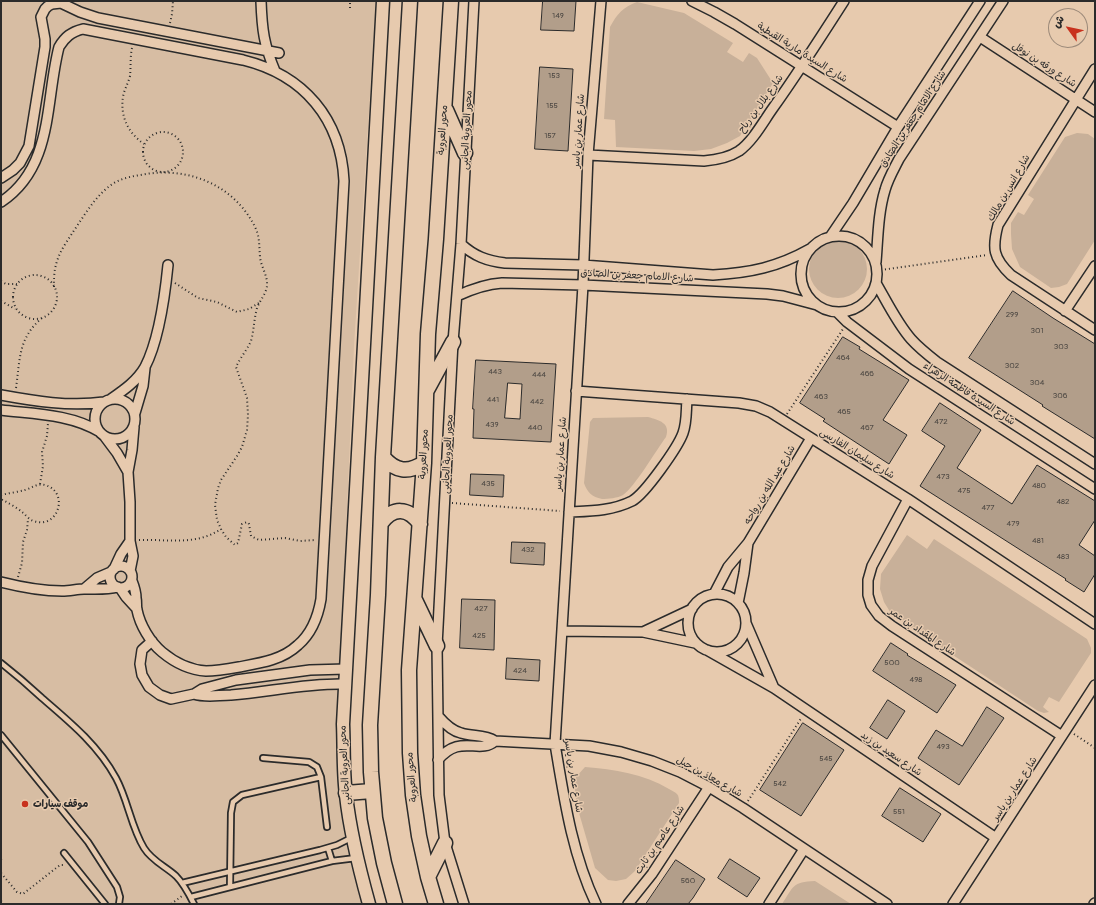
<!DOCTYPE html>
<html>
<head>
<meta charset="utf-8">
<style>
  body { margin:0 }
  #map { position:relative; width:1096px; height:905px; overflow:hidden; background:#e7caae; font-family:Pangolin,"Playpen Sans Arabic",sans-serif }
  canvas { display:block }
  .frame { position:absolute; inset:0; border:2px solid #2b2b2b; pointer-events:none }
  .north { position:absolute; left:1048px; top:8px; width:40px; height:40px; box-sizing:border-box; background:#e7caae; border:1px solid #9c8a7a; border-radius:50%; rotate:303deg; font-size:11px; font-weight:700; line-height:16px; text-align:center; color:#2b2b2b }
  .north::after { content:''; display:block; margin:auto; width:14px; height:18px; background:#c8321e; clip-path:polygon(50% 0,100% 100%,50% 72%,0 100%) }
</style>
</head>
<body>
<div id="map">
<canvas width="1096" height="905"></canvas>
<div class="frame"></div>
<div class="north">ش</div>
</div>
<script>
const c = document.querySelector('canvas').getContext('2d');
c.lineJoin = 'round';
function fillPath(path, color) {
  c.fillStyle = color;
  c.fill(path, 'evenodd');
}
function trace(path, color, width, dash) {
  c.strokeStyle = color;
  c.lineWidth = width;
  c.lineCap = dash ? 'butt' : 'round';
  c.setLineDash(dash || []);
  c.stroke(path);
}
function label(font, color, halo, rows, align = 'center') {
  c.font = font + ' Pangolin,"Playpen Sans Arabic",sans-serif';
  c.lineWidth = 3;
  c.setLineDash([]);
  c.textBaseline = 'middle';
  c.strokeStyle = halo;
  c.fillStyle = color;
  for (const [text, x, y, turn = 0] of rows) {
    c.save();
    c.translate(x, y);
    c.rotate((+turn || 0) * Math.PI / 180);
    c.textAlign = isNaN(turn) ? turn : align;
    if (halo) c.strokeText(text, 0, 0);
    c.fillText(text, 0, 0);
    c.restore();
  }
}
const built = new Path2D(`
  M1 1H376L354 346 338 719 337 752 341 797 363 904H1Z`);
const green = new Path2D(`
  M637 2 684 13 733 43 727 52 743 62 749 53 757 58 773 83 740 136 727 143 711 149 694 151 616 147 615 120 604 119 610 27C617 14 623 7 637 2Z
  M1077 133 1088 134 1095 139V240L1067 284 1059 287 1051 288 1020 267 1012 249 1011 234V223L1018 212 1024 215 1034 199 1028 195 1065 137Z
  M809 269a29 29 0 1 1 58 0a29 29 0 1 1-58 0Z
  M648 417C659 420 671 423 666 437 657 449 634 488 623 495 618 498 608 499 602 499 592 497 587 492 584 483L590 422 593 418Z
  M907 535 927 549 934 539 1087 639 1091 648V653L1059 702 1049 697 1043 707 1049 712 1044 713 1038 711 892 615 884 602 880 589 881 574Z
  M585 767C614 769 644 774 669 789 671 790 675 792 677 794 679 796 679 800 679 803L635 871 626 879 616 881 608 880 595 868 577 806 575 790 576 777Z
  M815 881 851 904H782C794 886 792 882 815 881Z`);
const building = new Path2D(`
  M543 1H576L574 31 541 30Z
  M540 67 573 69 568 151 535 149Z
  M1013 291 1053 318 1095 344V439L1042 406 1043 405 969 358Z
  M843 337 860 347 859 349 909 380 883 420 907 435 889 464 823 421 825 419 800 403Z
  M476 360 556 364 551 442 473 438 474 409H473ZM508 383 522 384 520 419 505 418Z
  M940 403 981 430 957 468 1012 504 1037 465 1095 501V520L1079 545 1095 556V574L1084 592 1065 580 1066 579 920 486 945 446 922 431Z
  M471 474 504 475 503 497 470 495Z
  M512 542 545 543 544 565 511 563Z
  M462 599 495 600 494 650 460 648Z
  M891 643 908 654 907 655 956 685 937 713 873 671Z
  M507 658 540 660 539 681 506 679Z
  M888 700 905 711 887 739 870 728Z
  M987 707 1004 718 959 785 918 758 936 730 962 746Z
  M803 723 844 750 801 816 760 790Z
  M900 788 941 814 923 842 882 816Z
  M730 859 760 878 747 897 718 878Z
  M676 860 705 879 693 898 688 904H646Z`);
const path = new Path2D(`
  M350 8V1
  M170 23 172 14 173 1
  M132 48C130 57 131 67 130 76 128 84 124 90 123 97 120 116 128 133 144 144
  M143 152a20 20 0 1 1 40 0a20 20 0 1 1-40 0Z
  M881 270 987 255
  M13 297a22 22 0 1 1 44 0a22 22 0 1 1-44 0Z
  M1 281 6 284H17
  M175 283 198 298 217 302 237 312 249 309 259 303
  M54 287C53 259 62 249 77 226 87 211 98 193 114 183 124 177 135 176 146 174 190 167 235 186 255 227 260 237 259 246 260 257 261 267 268 276 267 286 266 294 260 300 257 308 254 319 254 330 251 341 247 350 240 358 236 367L247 398 248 415 247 430 242 447 237 456 221 480 218 488 215 505 217 520 221 529 226 537 235 545 238 543 242 524 247 522 249 524 251 536 259 540 285 538 300 541 315 540
  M1 301 15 309
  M16 388C20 360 18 338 42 318
  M787 414 843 329
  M40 484 43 466 42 452 47 436 48 423
  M1 495C9 493 18 492 25 490 32 488 37 483 45 485 70 492 58 530 34 521 29 520 26 515 22 512 16 507 8 503 1 499
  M452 503 560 511
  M139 540C167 539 196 546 221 529
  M18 577 22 563 23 542 27 530 28 519
  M1074 734 1095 748
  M748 801 802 717
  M1 859 4 858
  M1 873 17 892 23 894 60 865H65
  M1 901 4 904
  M171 904 182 896`);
const lane = new Path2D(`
  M1 663C15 674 29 686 42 698 70 722 98 745 116 778 128 800 131 827 144 848 152 861 165 866 176 876 184 884 189 894 194 904
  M1 735 88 842 117 887 120 897 119 904
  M263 758 309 762 317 767 321 777 327 827
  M328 848 332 861
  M64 853 105 904
  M182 883 320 850 337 845 351 838
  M230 887 231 813 233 802 242 795 321 777
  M191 897 332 861 356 858`);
const street = new Path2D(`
  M261 1C262 30 264 45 275 71
  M692 1 714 12 735 24 898 127
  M980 37 1095 112
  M1095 69 998 225C992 248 993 258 1011 275L1095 330
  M588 155 704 161C716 160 728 158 739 151 753 141 763 122 773 108 798 73 821 37 844 1
  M1 178 13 170 20 163 29 146 45 47V39L41 17 45 9 48 6 52 4 61 3 80 12 98 18 279 53
  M1 202C54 167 45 101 59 47 65 37 71 32 83 29L243 60C304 75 341 119 344 181L321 599C318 617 312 633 298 645 282 660 261 663 239 667 228 669 217 671 206 671 190 670 174 662 162 652 150 642 140 625 137 610 136 607 137 602 136 598 136 592 134 586 132 581
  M801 274a38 38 0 1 1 76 0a38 38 0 1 1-76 0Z
  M830 237 853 203 898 127 980 1
  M461 244C474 256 487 261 505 263L583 265 713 275C750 273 778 267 810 249
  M876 262C878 238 878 213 885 190 888 179 894 169 899 159L1003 1
  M876 283C887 302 897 323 911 339 919 348 928 355 937 362L1095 464
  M457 296C472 289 486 284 502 283L583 285 767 294 783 296 817 305
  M1065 311 1095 266
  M837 312 847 322 909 369 1095 489
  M576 391 739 403 756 406 770 412 908 499 1095 624
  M1 395C34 401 70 407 104 402
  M95 419a20 20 0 1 1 40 0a20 20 0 1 1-40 0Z
  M111 399C124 390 137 381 145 367 159 340 165 295 168 265
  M1 410C34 414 71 414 100 432
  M135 413 143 386 145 368
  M105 437 117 453 128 472
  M908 499 872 566 868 580V595L871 605 879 616 892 626 1062 736
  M569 512C590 511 612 511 632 501 645 494 678 447 683 433 687 422 686 411 687 399
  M110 577a11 11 0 1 1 22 0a11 11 0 1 1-22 0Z
  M114 569 121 554 130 541
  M130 571 133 556 130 541V502L128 472 132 450 134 427
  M1 582C21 587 42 591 62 591 70 591 77 589 84 589 96 589 106 590 118 587
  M120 588 126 597 137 609
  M84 589 97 578 111 572
  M714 594 728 567 748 543 811 438
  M688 623a29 29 0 1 1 58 0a29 29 0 1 1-58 0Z
  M738 603 744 573 748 543
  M746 623 774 688
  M562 631 643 632 695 643
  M643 632 692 609
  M152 641 142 650 140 664 142 675 149 687 160 695 171 699 194 694 202 689 236 680 310 670 346 669
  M707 650 774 688 996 838
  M194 694C206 698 218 695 231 695 269 692 306 683 345 684
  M438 716C444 723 452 731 461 733 473 737 484 734 495 741L589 746 621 752 652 761 680 772 709 787 743 808 887 904
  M438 760C460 733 479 755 495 741
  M464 904 445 843 439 795 437 646 453 342 461 244 474 1
  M596 904C572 854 564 798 555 744L583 285 588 155 601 1
  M628 904 652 874 709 787
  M769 904 804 849
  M953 904 1095 685
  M1094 904 1095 903`);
const secondary = new Path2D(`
  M369 904C359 868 350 832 346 795 343 772 344 747 343 724L383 1`);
const primary = new Path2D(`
  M446 110 465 153
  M427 390 453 342
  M383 457C396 472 408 473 424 463
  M381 523C393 507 408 507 420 524
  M415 600 437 646
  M346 793 372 791
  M428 877 445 843
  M395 904 384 863 375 818 371 772 370 725 378 595 383 457 410 1
  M436 904 428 877 419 836 413 795 410 753 409 670 424 463 428 334 436 239 451 1`);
const markers = [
  [25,804,4,"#c8321e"]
];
const numberNames = [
  ["149",558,16],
  ["153",554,76],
  ["155",552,106],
  ["157",550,136],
  ["299",1012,315],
  ["301",1037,331],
  ["303",1061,347],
  ["464",843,358],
  ["302",1012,366],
  ["443",495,372],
  ["466",867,374],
  ["444",539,375],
  ["304",1037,383],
  ["306",1060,396],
  ["463",821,397],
  ["441",493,400],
  ["442",537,402],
  ["465",844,412],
  ["472",941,422],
  ["439",492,425],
  ["440",535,428],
  ["467",867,428],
  ["473",943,477],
  ["435",488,484],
  ["480",1039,486],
  ["475",964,491],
  ["482",1063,502],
  ["477",988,508],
  ["479",1013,524],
  ["481",1038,541],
  ["432",528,550],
  ["483",1063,557],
  ["427",481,609],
  ["425",479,636],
  ["500",892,663],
  ["424",520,671],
  ["498",916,680],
  ["493",943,747],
  ["545",826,759],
  ["542",780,784],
  ["551",899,812],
  ["560",688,881]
];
const streetNames = [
  ["شارع السيدة مارية القبطية",802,53,32],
  ["شارع ورقه بن نوفل",1044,65,33],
  ["شارع بلال بن رباح",761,104,-54],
  ["شارع الامام جعفر بن الصادق",913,119,-57],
  ["محور العروبة",443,130,-86],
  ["محور العروبة الجانبى",467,130,-87],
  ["شارع عمار بن ياسر",579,131,-86],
  ["شارع انس بن مالك",1009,188,-60],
  ["شارع الامام جعفر بن الصادق",637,276,3],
  ["شارع السيدة فاطمة الزهراء",969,394,33],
  ["محور العروبة",424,454,-87],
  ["محور العروبة الجانبى",448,454,-87],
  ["شارع عمار بن ياسر",561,454,-86],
  ["شارع سليمان الفارسى",857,454,32],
  ["شارع عبد الله بن رواحه",770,485,-59],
  ["شارع المقداد بن عمر",922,632,34],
  ["شارع سعيد بن زيد",891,754,34],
  ["محور العروبة الجانبى",345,765,-93],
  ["شارع عمار بن ياسر",573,776,81],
  ["محور العروبة",412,777,-95],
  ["شارع معاذ بن جبل",709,777,29],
  ["شارع عمار بن ياسر",1015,789,-57],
  ["شارع عاصم بن ثابت",660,840,-56]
];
const poiNames = [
  ["موقف سيارات",33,804]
];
fillPath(built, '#d7bda3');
fillPath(green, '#c8b099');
fillPath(building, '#b29e8a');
trace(building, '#2b2b2b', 1);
trace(lane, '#2b2b2b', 8);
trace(street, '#2b2b2b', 12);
trace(secondary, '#2b2b2b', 15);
trace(primary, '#2b2b2b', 17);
trace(path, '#2b2b2b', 2, [1, 3]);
trace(lane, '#e7caae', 4.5);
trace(street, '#e7caae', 9);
trace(secondary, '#e7caae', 12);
trace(primary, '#e7caae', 14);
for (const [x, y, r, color] of markers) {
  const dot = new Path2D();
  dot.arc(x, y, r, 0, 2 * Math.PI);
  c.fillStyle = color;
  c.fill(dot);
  trace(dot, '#e7caae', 1.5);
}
label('8px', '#4d4843', null, numberNames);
label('10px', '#2b2b2b', '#e7caae', streetNames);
label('bold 10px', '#2b2b2b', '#e7caae', poiNames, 'left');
</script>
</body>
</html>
